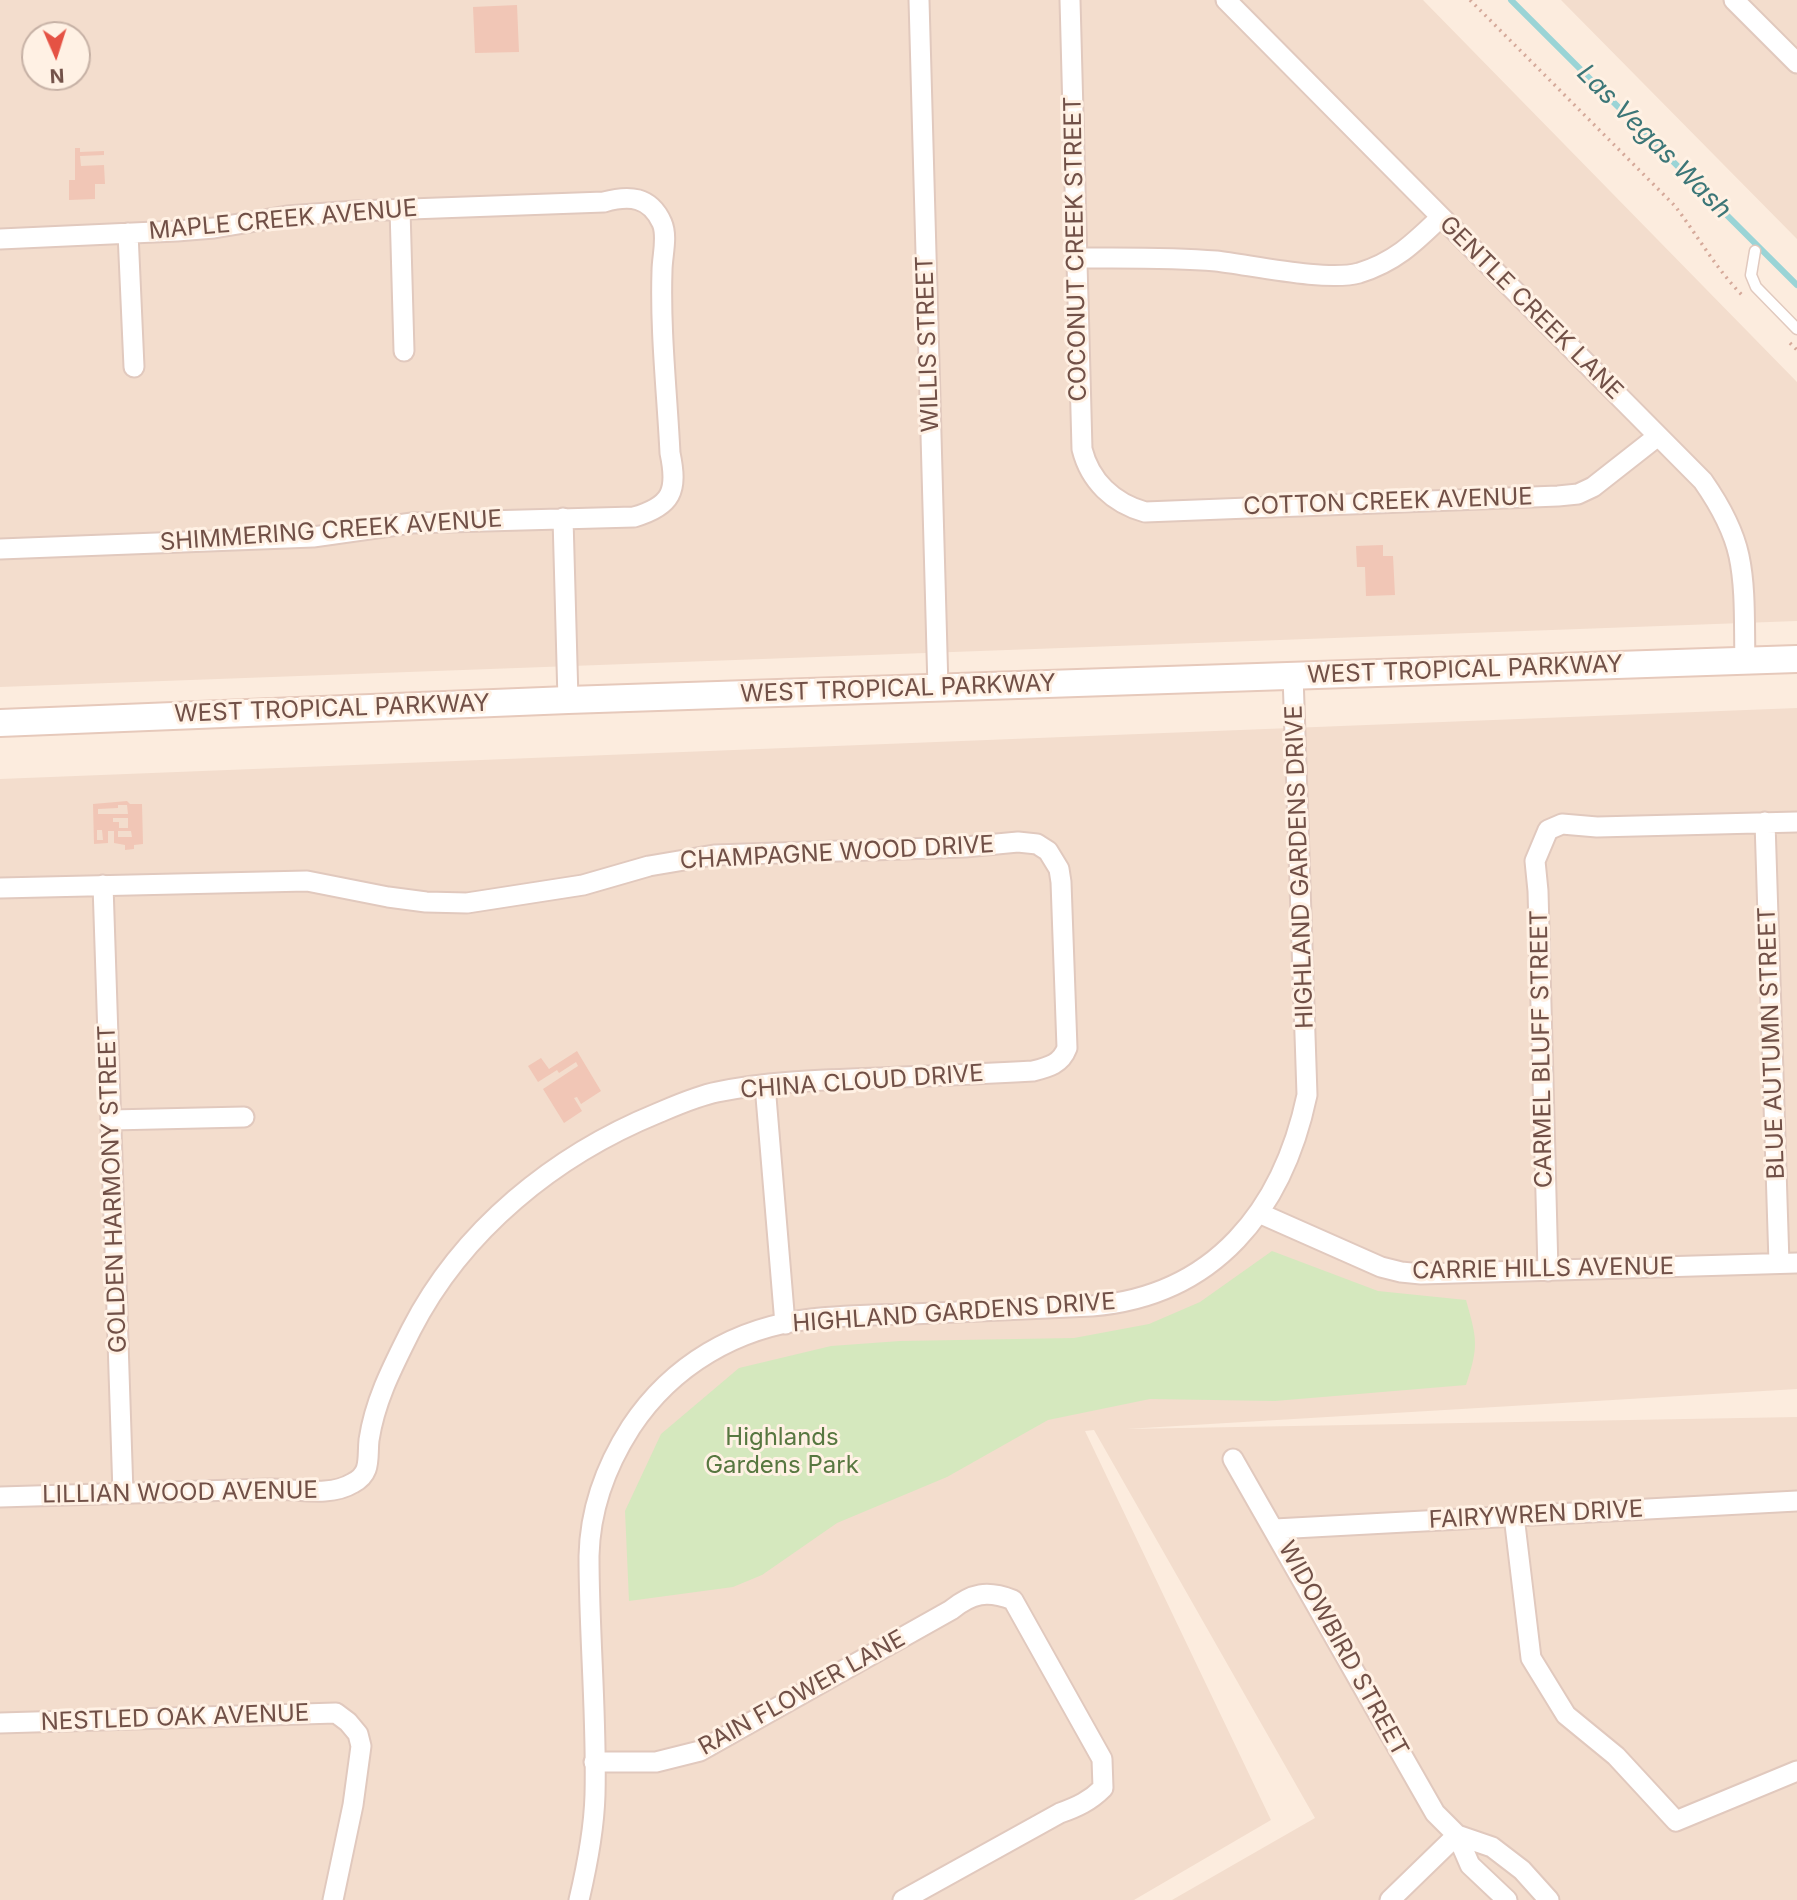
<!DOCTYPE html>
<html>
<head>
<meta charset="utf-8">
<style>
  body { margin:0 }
  #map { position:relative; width:1797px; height:1900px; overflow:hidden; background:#fcecde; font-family:Inter,sans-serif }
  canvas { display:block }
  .north { position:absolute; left:21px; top:21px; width:70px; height:70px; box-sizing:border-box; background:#fff1e4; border:2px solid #c6b1a5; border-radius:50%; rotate:177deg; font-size:19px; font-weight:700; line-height:28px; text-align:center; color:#715047 }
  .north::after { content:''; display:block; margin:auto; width:24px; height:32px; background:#e55244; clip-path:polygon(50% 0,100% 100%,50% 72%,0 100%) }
</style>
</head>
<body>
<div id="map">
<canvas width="1797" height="1900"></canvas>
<div class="north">N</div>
</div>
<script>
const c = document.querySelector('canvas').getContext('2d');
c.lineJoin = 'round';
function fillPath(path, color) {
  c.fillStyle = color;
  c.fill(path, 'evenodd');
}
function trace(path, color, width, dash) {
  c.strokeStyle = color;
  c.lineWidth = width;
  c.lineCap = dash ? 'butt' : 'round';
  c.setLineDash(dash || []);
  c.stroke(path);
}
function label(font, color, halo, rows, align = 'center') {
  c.font = font + ' Inter,sans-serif';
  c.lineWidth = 6;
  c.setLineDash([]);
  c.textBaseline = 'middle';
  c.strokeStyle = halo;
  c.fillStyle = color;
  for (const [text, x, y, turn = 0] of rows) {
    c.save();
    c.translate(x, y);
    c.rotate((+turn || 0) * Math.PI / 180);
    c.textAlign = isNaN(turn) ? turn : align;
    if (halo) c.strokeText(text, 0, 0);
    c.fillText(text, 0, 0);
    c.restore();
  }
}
const residential = new Path2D(`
  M0 0H1423L1797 382V621L0 687ZM35 35H77V77H35Z
  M1561 0H1797V239Z
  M1797 708V1389L1126 1429 1797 1417V1900H1172L1315 1818 1094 1430 1085 1431 1271 1820 1134 1900H0V779Z`);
const green = new Path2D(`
  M1272 1251 1378 1291 1466 1300C1477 1339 1479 1346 1466 1385L1275 1401 1150 1399 1048 1420 947 1477 837 1523 762 1575 733 1587 629 1601 625 1511 661 1434 739 1368 831 1346 900 1341 1074 1338 1149 1324 1200 1302Z`);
const stream = new Path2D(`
  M1511 0 1797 285`);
const building = new Path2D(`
  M517 5 519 52 475 53 473 7Z
  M75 148H80V152L104 151V155L80 156 81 166 104 165 105 184H95V199L69 200V180H75Z
  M1383 545V556H1393L1395 595 1366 596 1365 567H1357L1356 546Z
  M127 801 130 804H142L143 844 134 845V849L125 850V845L114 843V831H108V843L94 844 93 804ZM118 805H127L128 814H98V809L118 808ZM113 818H128V828H119V822H113ZM97 830H102L103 840H97ZM118 831H131L132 837H118Z
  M577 1051 601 1091 581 1104 577 1097 574 1098 582 1111 564 1123 543 1089 578 1066 576 1062 559 1073 557 1070 538 1082 528 1066 541 1058 549 1069Z`);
const path = new Path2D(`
  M1470 0 1675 206C1698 236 1716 269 1743 296
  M1790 343 1797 350`);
const service = new Path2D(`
  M1755 251 1751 275 1756 287 1797 329`);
const minor = new Path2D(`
  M919 0 938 688
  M1070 0 1082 449C1090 481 1113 503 1145 512L1558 496 1578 494 1593 487 1658 436
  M1226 0 1703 481C1719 504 1733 528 1739 556 1746 589 1744 627 1745 661
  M1734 0 1797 63
  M400 209 404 351
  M128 233 134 367
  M0 239 177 231 214 228 287 216 355 211 604 202C629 195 650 196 662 223 668 237 662 256 662 271 660 331 667 393 670 453 678 491 672 506 634 517L412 523 313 537 0 549
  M1077 258C1123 258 1170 257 1216 261 1251 265 1327 282 1359 273 1395 262 1414 243 1441 217
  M563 518 568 700
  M1765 822 1779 1263
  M103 885 123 1493
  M0 888 307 881 388 897 426 902 467 903 583 885 649 866 714 855 965 847 1018 842 1037 844 1048 851 1059 869 1061 882 1067 1048C1061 1064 1049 1067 1033 1071 981 1074 929 1076 878 1078 824 1080 769 1081 717 1092 697 1096 677 1105 658 1113 555 1155 462 1230 411 1330 393 1366 375 1400 369 1440 367 1458 372 1473 353 1483 328 1498 296 1488 268 1489 178 1491 89 1494 0 1497
  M765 1085 785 1324
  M111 1120 244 1117
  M1259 1213 1381 1267 1401 1272 1421 1274 1797 1263
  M1548 1271 1538 891 1535 861 1548 830 1562 824 1597 827 1797 822
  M1233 1459 1435 1813 1457 1835 1470 1865 1507 1900
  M1514 1516 1531 1658 1566 1715 1616 1756 1676 1821 1797 1771
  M1275 1529 1797 1501
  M0 1723 336 1713 348 1722 358 1734 361 1746 353 1805 333 1900
  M594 1762H656L700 1751 951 1610C972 1593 987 1590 1013 1600L1102 1759 1103 1788C1090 1801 1077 1807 1060 1813L903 1900
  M1457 1835 1492 1847 1522 1870 1549 1900
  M579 1900C587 1866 594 1830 595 1795 597 1716 589 1636 589 1556 590 1510 606 1466 631 1427 672 1365 737 1327 811 1319 844 1315 878 1315 912 1314 972 1311 1032 1309 1092 1306 1215 1296 1283 1209 1307 1095L1293 675
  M1390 1900 1457 1835`);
const secondary = new Path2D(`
  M0 723 568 700 1797 659`);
const streetNames = [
  ["MAPLE CREEK AVENUE",283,220,-5],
  ["COCONUT CREEK STREET",1076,249,-91],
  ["GENTLE CREEK LANE",1531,308,45],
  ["WILLIS STREET",928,344,-92],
  ["COTTON CREEK AVENUE",1388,502,-2],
  ["SHIMMERING CREEK AVENUE",331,531,-4],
  ["WEST TROPICAL PARKWAY",1465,670,-2],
  ["WEST TROPICAL PARKWAY",898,689,-2],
  ["WEST TROPICAL PARKWAY",332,709,-2],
  ["CHAMPAGNE WOOD DRIVE",837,853,-3],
  ["HIGHLAND GARDENS DRIVE",1300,867,-92],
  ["BLUE AUTUMN STREET",1772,1043,-92],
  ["CARMEL BLUFF STREET",1542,1049,-91],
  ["CHINA CLOUD DRIVE",862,1082,-4],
  ["GOLDEN HARMONY STREET",113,1189,-92],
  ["CARRIE HILLS AVENUE",1543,1269,-1],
  ["HIGHLAND GARDENS DRIVE",954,1313,-4],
  ["LILLIAN WOOD AVENUE",180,1493,-1],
  ["FAIRYWREN DRIVE",1536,1515,-3],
  ["WIDOWBIRD STREET",1343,1649,61],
  ["RAIN FLOWER LANE",802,1693,-29],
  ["NESTLED OAK AVENUE",175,1718,-2]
];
const parkNames = [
  ["Highlands",782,1438],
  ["Gardens Park",782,1466]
];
const waterNames = [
  ["Las Vegas Wash",1654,142,45]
];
fillPath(residential, '#f3ddcd');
fillPath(green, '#d5e8be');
trace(stream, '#9ad4d6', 6);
fillPath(building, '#f1c6b6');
trace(service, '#e1c9be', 13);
trace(minor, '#e1c9be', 23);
trace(secondary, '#e6c9bb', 30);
trace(path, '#d5a99a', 3.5, [2, 5]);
trace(service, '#fff', 10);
trace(minor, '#fff', 19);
trace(secondary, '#fff', 26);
label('24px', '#715047', '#fff1e4', streetNames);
label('24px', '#577740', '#fff1e4', parkNames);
label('italic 26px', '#3c7677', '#fff1e4', waterNames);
</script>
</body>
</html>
